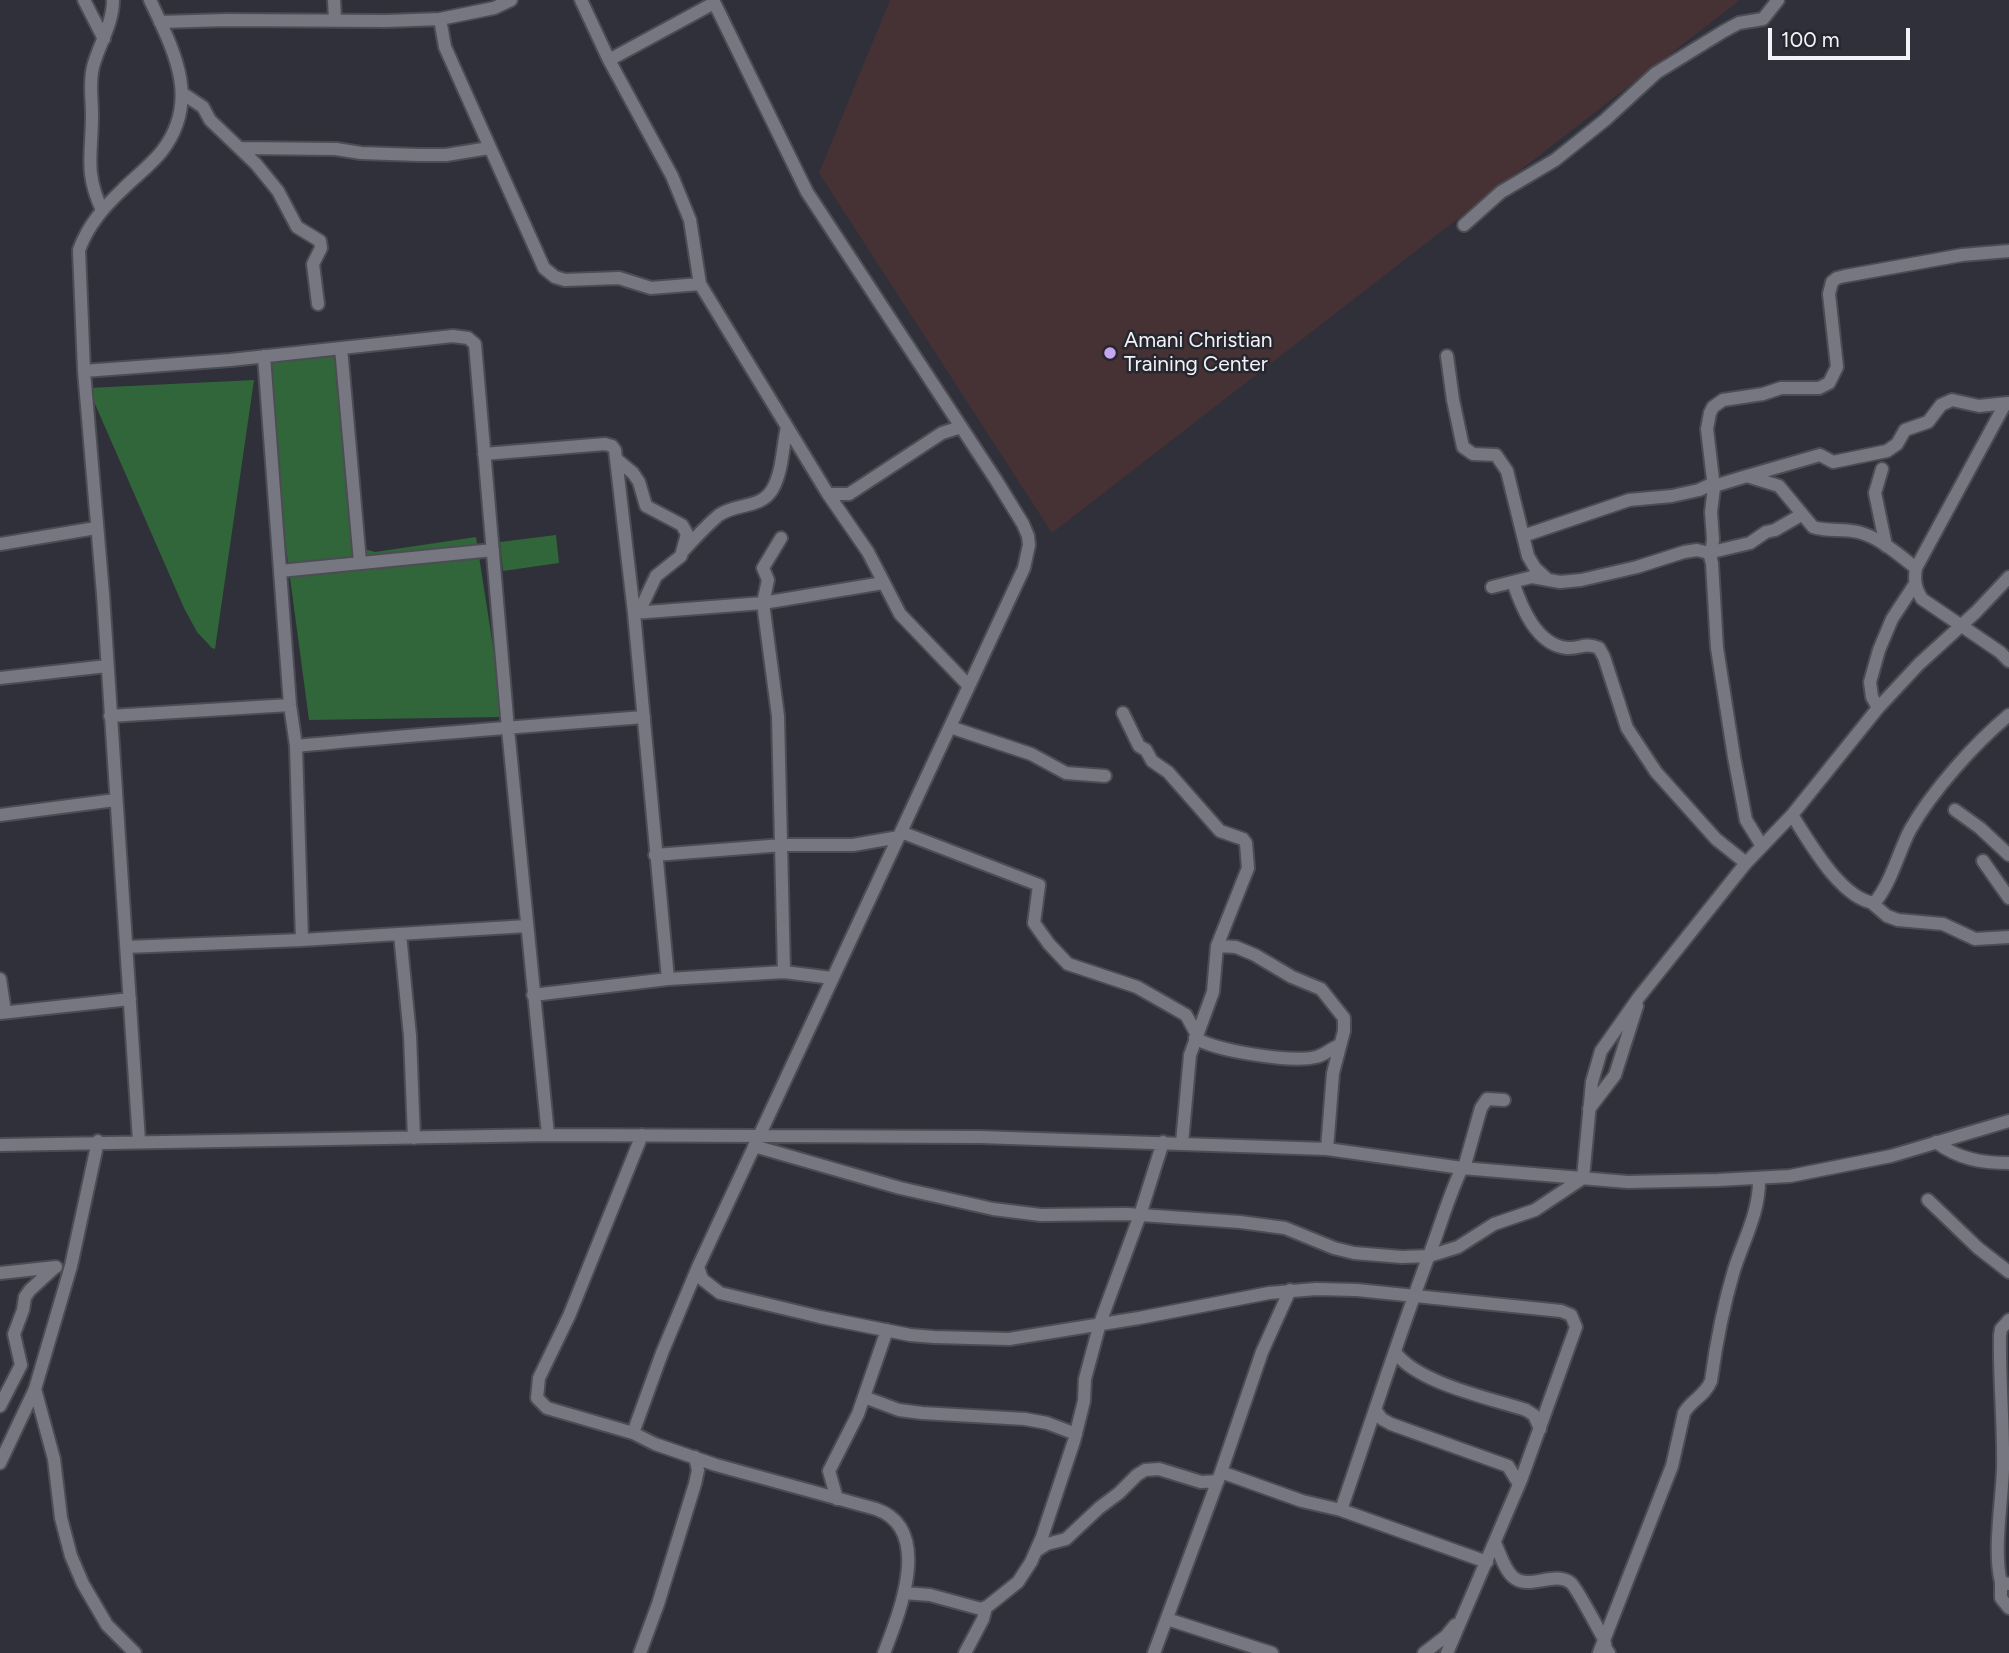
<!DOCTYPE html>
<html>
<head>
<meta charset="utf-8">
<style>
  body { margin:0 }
  #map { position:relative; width:2009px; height:1653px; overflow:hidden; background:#2f3039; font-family:Figtree,sans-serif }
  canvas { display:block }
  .scale { position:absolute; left:1768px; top:28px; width:142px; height:32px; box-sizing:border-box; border:4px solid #f2f3f8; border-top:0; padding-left:9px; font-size:21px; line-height:24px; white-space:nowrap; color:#f2f3f8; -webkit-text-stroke:5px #26262e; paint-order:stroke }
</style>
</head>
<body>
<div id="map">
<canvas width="2009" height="1653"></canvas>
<div class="scale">100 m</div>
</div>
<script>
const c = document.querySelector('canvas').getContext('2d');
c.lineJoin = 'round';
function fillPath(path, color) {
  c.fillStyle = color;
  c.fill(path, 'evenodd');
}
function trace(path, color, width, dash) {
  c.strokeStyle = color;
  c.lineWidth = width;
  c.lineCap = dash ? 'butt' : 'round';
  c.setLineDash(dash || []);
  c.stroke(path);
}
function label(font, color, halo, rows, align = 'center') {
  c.font = font + ' Figtree,sans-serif';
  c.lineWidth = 5;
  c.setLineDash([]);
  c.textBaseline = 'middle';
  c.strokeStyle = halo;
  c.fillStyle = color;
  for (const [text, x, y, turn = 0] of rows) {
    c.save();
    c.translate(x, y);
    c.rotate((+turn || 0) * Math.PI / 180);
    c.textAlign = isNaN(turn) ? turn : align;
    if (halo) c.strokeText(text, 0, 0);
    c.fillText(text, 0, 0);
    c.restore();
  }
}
const education = new Path2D(`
  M890 0H1740L1052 533 819 173Z`);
const green = new Path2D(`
  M337 345 354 546 375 552 476 537 504 717 309 720 260 353Z
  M254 380 215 649 212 648 197 632 184 608 88 388Z
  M556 535 559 563 503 571 500 542Z`);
const minor = new Path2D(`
  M84 0 104 39
  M334 0 335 19
  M511 0 494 8 440 19 445 47 544 268 555 277 565 280 619 278 651 288 700 284
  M581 0 609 60 672 176 690 220 700 284 828 494 868 552 900 614 968 685
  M160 22 226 20 386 21 440 19
  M609 60 714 3
  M182 93 203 107 210 120 256 164 278 191 297 227 320 241 321 248 313 264 318 304
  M241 148 336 149 361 153 419 155H446L489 148
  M102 210C84 172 92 154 92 115 92 99 89 83 93 67 99 44 113 24 113 0
  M1464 225 1501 192 1555 160 1605 120 1656 73 1724 31 1739 23 1763 19 1778 0
  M341 348 360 562
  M264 356 290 705 296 746 302 940
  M1447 356 1453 400 1463 447 1473 454 1496 455 1507 471 1528 556 1535 568 1547 579
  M84 371 230 360 453 336 468 338 475 344 508 729 548 1135
  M2009 403 2004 406 1916 568C1914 580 1915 588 1922 599L2000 652 2009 661
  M484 454 605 444 612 446 615 450 634 613 668 979
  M616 459 633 473 639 482 646 506 682 525 687 534 681 556 656 576 639 612
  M1882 469 1875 493 1886 546
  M1747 476 1820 455 1833 462 1887 451 1897 444 1905 430 1928 422 1941 405 1952 400 1979 406 2008 403
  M1714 486 1747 476 1779 486 1813 527C1827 532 1843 528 1858 532 1879 537 1899 555 1916 568
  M828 494H849L942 433 961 427
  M1523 536 1629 500 1672 496 1699 490 1714 483
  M781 538 763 568 768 580 763 603 778 716 784 972
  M0 544 96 528
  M684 550C695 538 707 525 719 515 736 503 760 509 772 490 783 471 782 449 787 427
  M1712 552 1750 543 1766 532 1775 530 1801 515
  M1711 557 1713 539 1711 512 1714 488 1707 429 1710 413 1713 407 1723 400 1763 394 1781 388H1819L1829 383 1837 367 1829 294 1832 282 1837 278 1845 276 1962 255 2009 251
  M280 571 493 550
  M1513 582C1521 606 1536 645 1567 648 1580 649 1584 642 1599 648L1604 657 1627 728 1656 772 1716 839 1746 863
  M1492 587 1532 577 1560 582 1581 580 1637 567 1684 552 1697 550 1709 553 1712 563 1717 648 1734 757 1746 820 1762 846
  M634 613 763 603 883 583
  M0 678 107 666
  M1878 708 1872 697 1870 682 1879 650 1892 619 1915 584
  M1123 713 1139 746 1146 750 1152 761 1168 772 1220 831 1243 839 1246 843 1248 868 1217 946 1213 992 1190 1055 1182 1143
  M110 716 290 705
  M950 727 1031 754 1066 773 1105 776
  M296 746C412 735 528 726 644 717
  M1955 810 1980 828 2009 855
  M0 815 115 800
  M1792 815C1809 841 1840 898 1874 903 1890 886 1899 851 1910 830 1932 791 1975 743 2009 715
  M901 832 1039 885 1034 923 1049 944 1068 964 1137 987 1186 1015 1197 1035
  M655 855 783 845H853L899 837
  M1983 861 2009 898
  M1872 903 1887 916 1898 920 1943 924 1975 939 2009 937
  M400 934 410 1036 414 1138
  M1217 946 1236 947 1255 955 1292 977 1321 989 1344 1018V1031L1333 1073 1327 1149
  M126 947 302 940 527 926
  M0 979 5 1012
  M533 995 668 979 784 972 832 978
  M0 1013 130 999
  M1195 1038C1217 1051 1291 1063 1316 1057 1325 1055 1331 1048 1340 1045
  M1589 1109 1615 1075 1637 1006
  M642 1135 569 1316 539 1378 537 1398 547 1408 633 1433 655 1444 716 1465 876 1509C934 1529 899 1614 884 1653
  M139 1141 103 594 84 371 79 250C88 225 104 207 123 189 135 177 151 165 162 151 201 100 174 51 150 0
  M1936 1142C1958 1159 1982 1163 2009 1163
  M0 1145 548 1135 980 1137 1327 1149 1462 1168 1628 1182 1718 1180 1790 1176 1891 1156 2009 1121
  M754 1146 900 1188 993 1209 1041 1215 1127 1214 1240 1222 1285 1228 1334 1248 1354 1253 1402 1257 1429 1256 1458 1247 1494 1224 1535 1210 1583 1178 1592 1082 1601 1051 1639 997 1746 863 1792 815 1878 708 1919 664 1976 612 2009 577
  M1464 1168 1481 1108 1487 1099 1504 1100
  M1928 1200 1978 1248 2009 1272
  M698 1267 702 1279 720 1293 820 1317 910 1335 934 1337 1009 1339 1139 1318 1269 1293 1316 1289 1357 1290 1561 1311 1571 1315 1576 1327 1521 1480 1447 1653
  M0 1273 56 1267
  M2009 1320 2001 1329 2000 1335C1999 1380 2004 1425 2003 1469 2002 1501 1993 1552 2001 1582L2009 1584
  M1395 1352C1417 1383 1489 1398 1526 1410L1534 1415 1540 1429
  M35 1389 54 1459 61 1518 71 1556 83 1584 107 1625 135 1653
  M864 1397 899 1410 922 1413 1025 1419 1047 1423 1076 1434
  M0 1406 21 1365 14 1334 23 1310 25 1297 30 1290 54 1268
  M1376 1411 1382 1419 1391 1424 1508 1466 1519 1484
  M633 1433 662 1353 698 1267 1024 568 1029 545 1028 536 1023 524 996 480 807 192 713 0
  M0 1463 35 1389 71 1266 98 1141
  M1221 1472 1302 1501 1341 1510 1487 1562
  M837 1499 829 1471 858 1414 887 1330
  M1341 1510C1370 1426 1397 1341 1428 1258 1440 1228 1448 1197 1462 1168
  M1495 1543C1500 1553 1504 1569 1513 1577 1529 1591 1554 1570 1571 1583 1577 1588 1598 1629 1604 1639L1606 1649 1609 1653
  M1036 1551 1047 1544 1066 1539 1099 1508 1119 1493 1137 1475 1145 1470 1159 1469 1201 1482 1218 1481
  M2001 1582V1598L2009 1608
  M904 1593 930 1595 981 1609 988 1606 1018 1582 1031 1562 1042 1537 1074 1441 1084 1401 1085 1379 1100 1323 1140 1215 1163 1142
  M1167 1619 1272 1653
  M640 1653 658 1604 695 1484 698 1470 695 1457
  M965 1653 983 1619 986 1607
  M1154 1653 1221 1472 1262 1352 1290 1290
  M1424 1653 1446 1636 1455 1625
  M1599 1653 1672 1466 1684 1413C1691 1400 1705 1396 1711 1381 1716 1344 1723 1307 1734 1270 1744 1239 1760 1211 1759 1178`);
const markers = [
  [1110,353,7,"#c5a7f1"]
];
const poiNames = [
  ["Amani Christian",1124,341],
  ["Training Center",1124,365]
];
fillPath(education, '#463235');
fillPath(green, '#31653a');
trace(minor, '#4c4d54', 16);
trace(minor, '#767781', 12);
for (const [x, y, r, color] of markers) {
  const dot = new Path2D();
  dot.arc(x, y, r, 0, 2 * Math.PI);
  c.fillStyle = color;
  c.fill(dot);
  trace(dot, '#26262e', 2.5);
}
label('21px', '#f2f3f8', '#26262e', poiNames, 'left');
</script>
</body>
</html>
